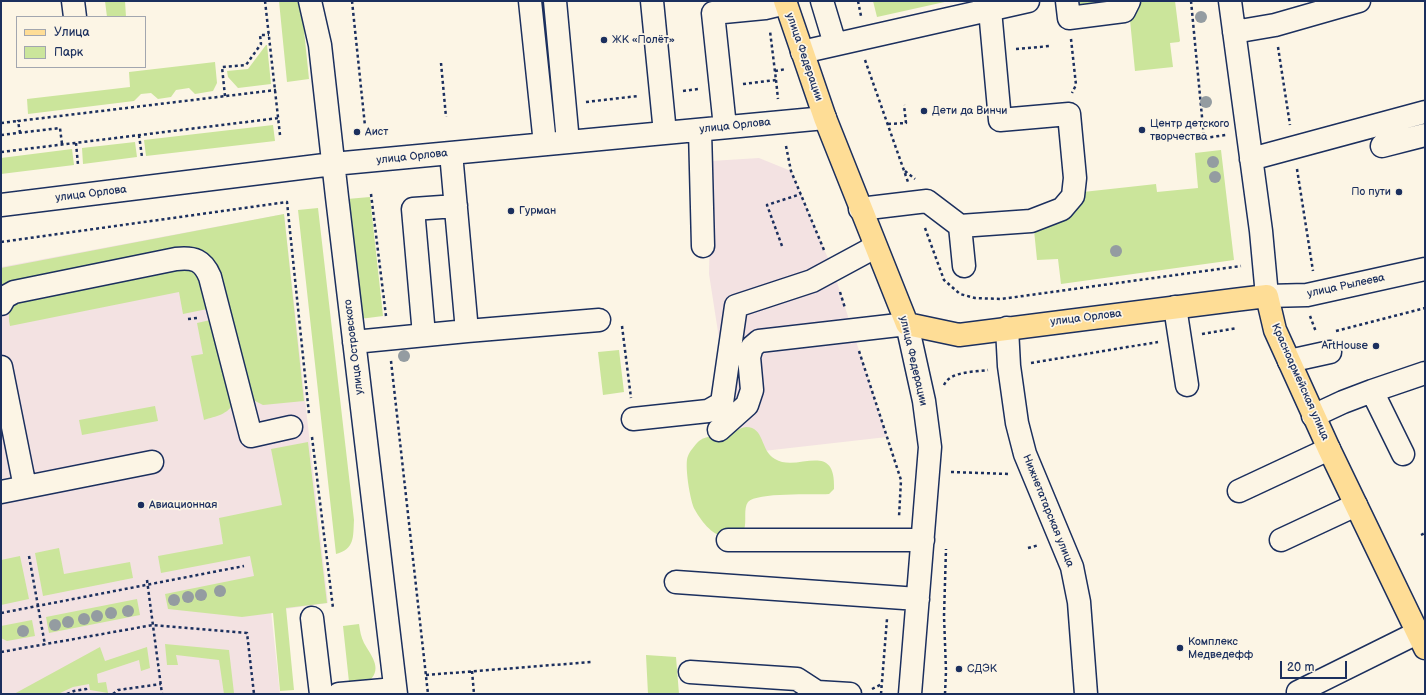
<!DOCTYPE html>
<html>
<head>
<meta charset="utf-8">
<style>
  body { margin:0 }
  #map { position:relative; width:1426px; height:695px; overflow:hidden; background:#fcf5e5; font-family:"Balsamiq Sans",sans-serif }
  canvas { display:block }
  .frame { position:absolute; inset:0; border:2px solid #1b2f5e; pointer-events:none }
  .legend { position:absolute; left:16px; top:16px; width:130px; height:52px; box-sizing:border-box; background:#fcf5e5; border:1px solid #a2a6af; margin:0; padding:5px 7px; list-style:none; font-size:12px; color:#1b2f5e }
  .legend li { display:flex; align-items:center; gap:8px; height:20px }
  .legend b { width:20px; border:1px solid #a2a6af }
  .scale { position:absolute; left:1280px; top:661px; width:67px; height:18px; box-sizing:border-box; border:2px solid #1b2f5e; border-top:0; padding-left:5px; font-size:12px; line-height:14px; white-space:nowrap; color:#1b2f5e; -webkit-text-stroke:3px #fcf5e5; paint-order:stroke }
</style>
</head>
<body>
<div id="map">
<canvas width="1426" height="695"></canvas>
<div class="frame"></div>
<ul class="legend">
<li><b style="height:5px;background:#fedd96"></b>Улица</li>
<li><b style="height:11px;background:#cbe59b"></b>Парк</li>
</ul>
<div class="scale">20 m</div>
</div>
<script>
const c = document.querySelector('canvas').getContext('2d');
c.lineJoin = 'round';
function fillPath(path, color) {
  c.fillStyle = color;
  c.fill(path, 'evenodd');
}
function trace(path, color, width, dash) {
  c.strokeStyle = color;
  c.lineWidth = width;
  c.lineCap = dash ? 'butt' : 'round';
  c.setLineDash(dash || []);
  c.stroke(path);
}
function label(font, color, halo, rows, align = 'center') {
  c.font = font + ' "Balsamiq Sans",sans-serif';
  c.lineWidth = 3.5;
  c.setLineDash([]);
  c.textBaseline = 'middle';
  c.strokeStyle = halo;
  c.fillStyle = color;
  for (const [text, x, y, turn = 0] of rows) {
    c.save();
    c.translate(x, y);
    c.rotate((+turn || 0) * Math.PI / 180);
    c.textAlign = isNaN(turn) ? turn : align;
    if (halo) c.strokeText(text, 0, 0);
    c.fillText(text, 0, 0);
    c.restore();
  }
}
const built = new Path2D(`
  M759 158 791 171 833 270 887 437 737 454 709 274 711 161Z
  M284 214 328 603 271 611 280 694H1V267Z`);
const green = new Path2D(`
  M105 1H125L126 17H107Z
  M279 1H301L309 79 287 82Z
  M873 1H949L877 17Z
  M1075 1H1122L1076 7Z
  M1142 1H1175L1180 41 1179 42 1170 43 1173 67 1135 71 1130 20 1132 14Z
  M266 45H267L271 84 238 88 228 77 227 71 248 69Z
  M215 62 217 83 213 91 195 94 189 88 176 90 171 97 158 99 151 93 141 94 134 101 28 114 27 99 130 87 129 72Z
  M273 125 275 141 146 156 144 140Z
  M135 142 137 157 83 164 82 148Z
  M72 149 74 165 1 174V158Z
  M1221 150 1234 260 1061 284 1058 259 1037 260 1034 230C1064 227 1067 215 1083 192L1156 184 1157 192 1198 188 1195 153Z
  M370 197 383 316 360 319 347 199Z
  M318 208 354 520C353 537 355 549 336 554L298 210Z
  M284 214 304 401 263 405 253 400 249 395 209 260 1 288V268Z
  M182 265 198 270 212 308 183 314 179 292 10 326C7 313 10 307 19 299Z
  M215 319 234 402C228 415 216 416 204 420L191 356 203 354 197 323Z
  M619 350 624 392 603 395 598 352Z
  M155 406 158 421 82 435 79 420Z
  M746 427C765 427 760 451 775 459 797 473 836 439 834 489L829 494C813 495 757 492 748 502 743 509 747 521 744 530 738 532 729 537 724 536 712 536 700 519 695 510 690 502 684 463 688 456 690 451 695 445 699 441 708 434 719 437 729 434 735 432 739 428 746 427Z
  M308 442 327 603 286 608 294 690 280 691 273 613 242 617 168 609 165 594 254 576 250 556 161 573 158 556 223 544 219 518 282 505 271 449Z
  M59 548 64 574 130 562 133 578 43 596 35 553Z
  M20 556 29 599 1 605V560Z
  M137 599 140 615 49 633 46 617Z
  M32 620 35 636 7 641 1 638V626Z
  M359 624C360 631 361 637 364 643 370 654 383 668 370 680L349 682 343 626Z
  M165 644 229 650 234 693 224 694 219 660 176 655 178 665H167Z
  M100 647 105 661 147 647 150 668 141 671 139 660 97 674 98 683 106 682 108 693 90 690 89 684 73 687 58 694H14Z
  M646 655 676 657 679 694H648Z`);
const path = new Path2D(`
  M265 1 280 135
  M352 1 365 126
  M858 1 861 16
  M1191 1 1204 138 1226 135
  M1071 39 1076 85 1072 93
  M1278 47 1290 125
  M1016 49 1050 46
  M865 60 908 182
  M441 63 446 117
  M775 71 786 69
  M776 80 778 99
  M743 84 776 80 770 31
  M683 91 698 89
  M225 96 222 67 246 65 261 44 260 35H269
  M586 102 638 96
  M1 123 18 121
  M888 124 906 123 904 105
  M20 133 18 121 276 90
  M1 135 60 128 62 144
  M139 135 142 157
  M76 143 78 165
  M786 146 791 171 824 250
  M1 152 279 118
  M1297 169 1313 271
  M905 171 915 179
  M371 194 386 316
  M925 228 944 280 960 294 975 298 1001 299 1241 266
  M1 242 287 202 309 414
  M782 246 767 205 801 194
  M840 292 845 308
  M1310 316 1316 332
  M188 319 197 318
  M622 326 631 398
  M1336 331 1425 308
  M1202 334 1237 328
  M859 351 901 480 899 517
  M391 361 428 694
  M1031 363 1158 342
  M944 385C950 371 975 372 988 370
  M312 437 333 608
  M951 472 1010 474
  M1421 535 1425 533
  M1028 548 1039 545
  M29 556 45 645
  M147 580 162 694
  M1 613 244 566
  M1 652 153 625 247 633 254 694
  M472 671 474 694
  M426 675 591 662
  M872 689 882 684
  M67 694 74 691 86 689 87 694
  M113 694 118 690 161 684
  M881 694 887 619
  M945 694 946 671 944 616 946 549`);
const minor = new Path2D(`
  M73 1 75 17
  M310 1 320 45 337 197 396 694
  M530 1 545 144
  M555 1 568 142
  M652 1 665 133
  M822 1 835 44
  M1067 1 1069 18 1124 11 1129 1
  M1230 1 1261 231 1267 296 1307 295 1425 269
  M1234 32 1275 25 1359 1
  M802 52 1028 1
  M725 127 713 13 765 8 786 3
  M700 130 703 246
  M1382 146 1425 135
  M1251 159 1425 112
  M1 205 333 164 825 118
  M860 209 927 201 960 226 1031 221 1062 209 1073 196 1075 178 1069 114 1000 120 990 10
  M960 226 964 266
  M1 304 5 297 14 292 176 259C194 257 203 260 210 277L251 436 291 427
  M1175 307 1187 385
  M1007 328 1009 366 1017 423 1025 454 1072 567 1079 602 1086 694
  M467 331 599 320
  M424 335 413 209 456 206
  M354 342 467 331 451 153
  M1289 361 1330 352
  M1 367 25 487
  M1372 391 1425 373
  M1313 416 1343 402 1372 391 1403 454
  M633 419 708 411 722 403 736 306 812 281 875 247
  M719 430 747 405 752 390 749 357 752 347 759 341 907 324 924 401 930 447 910 694
  M1239 491 1329 449
  M1 492 152 462
  M728 540H923
  M1281 540 1356 505
  M676 582 918 599
  M312 618 321 694
  M690 672 797 679 817 692 850 694
  M339 694 395 689
  M1299 694 1298 692 1417 633`);
const major = new Path2D(`
  M785 1 825 118 907 324 959 335 1234 300 1267 296 1275 330 1329 449 1425 648`);
const trees = [
  [1201,17],
  [1206,102],
  [1213,162],
  [1215,177],
  [1116,251],
  [404,356],
  [220,591],
  [201,595],
  [188,597],
  [174,600],
  [128,611],
  [111,613],
  [97,616],
  [84,619],
  [68,622],
  [55,625],
  [23,631]
];
const markers = [
  [604,40,4,"#1b2f5e"],
  [924,111,4,"#1b2f5e"],
  [1142,130,4,"#1b2f5e"],
  [357,132,4,"#1b2f5e"],
  [1399,192,4,"#1b2f5e"],
  [511,211,4,"#1b2f5e"],
  [1376,346,4,"#1b2f5e"],
  [141,505,4,"#1b2f5e"],
  [1180,648,4,"#1b2f5e"],
  [959,669,4,"#1b2f5e"]
];
const poiNames = [
  ["ЖК «Полёт»",612,40],
  ["Дети да Винчи",932,111],
  ["Центр детского",1150,124],
  ["творчества",1150,137],
  ["Аист",365,132],
  ["По пути",1391,192,"right"],
  ["Гурман",519,211],
  ["ArtHouse",1368,346,"right"],
  ["Авиационная",149,505],
  ["Комплекс",1188,642],
  ["Медведефф",1188,655],
  ["СДЭК",967,669]
];
const streetNames = [
  ["улица Федерации",804,57,71],
  ["улица Орлова",735,126,-6],
  ["улица Орлова",412,157,-6],
  ["улица Орлова",91,194,-7],
  ["улица Рылеева",1346,286,-12],
  ["улица Орлова",1086,318,-7],
  ["улица Островского",354,347,-97],
  ["улица Федерации",913,361,77],
  ["Красноармейская улица",1300,382,66],
  ["Нижнетатарская улица",1048,511,68]
];
fillPath(built, '#f3e2e2');
fillPath(green, '#cbe59b');
trace(minor, '#1b2f5e', 25);
trace(major, '#1b2f5e', 25);
trace(path, '#1b2f5e', 2.5, [3, 3]);
trace(minor, '#fcf5e5', 22);
trace(major, '#fedd96', 22);
c.fillStyle = '#949ca1';
for (const [x, y] of trees) {
  c.beginPath();
  c.arc(x, y, 6, 0, 2 * Math.PI);
  c.fill();
}
for (const [x, y, r, color] of markers) {
  const dot = new Path2D();
  dot.arc(x, y, r, 0, 2 * Math.PI);
  c.fillStyle = color;
  c.fill(dot);
  trace(dot, '#fcf5e5', 1.5);
}
label('11px', '#1b2f5e', '#fcf5e5', poiNames, 'left');
label('11px', '#1b2f5e', '#fcf5e5', streetNames);
</script>
</body>
</html>
